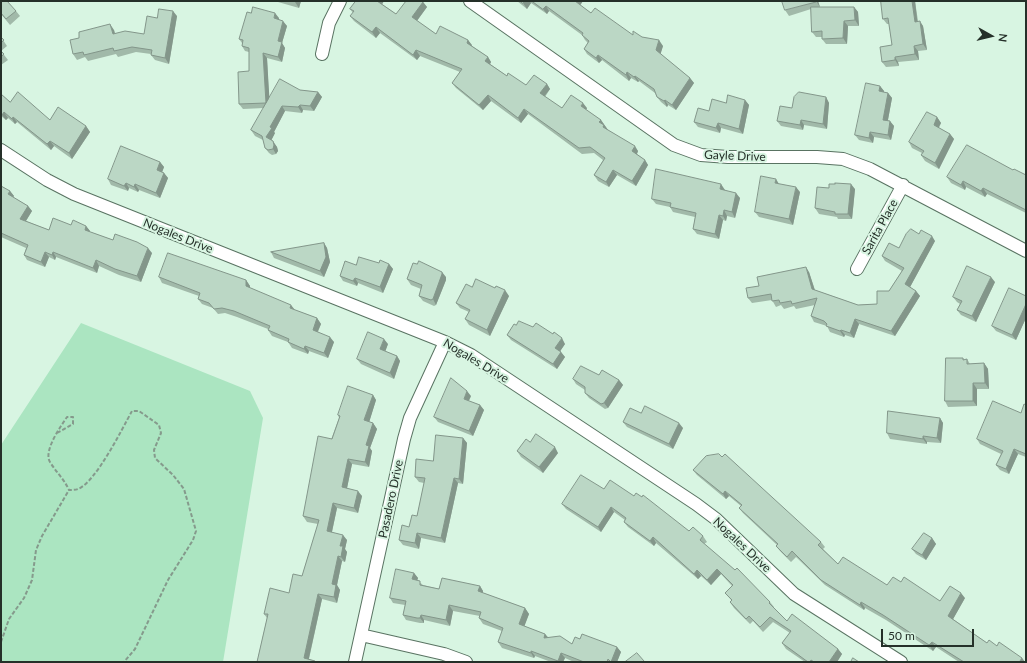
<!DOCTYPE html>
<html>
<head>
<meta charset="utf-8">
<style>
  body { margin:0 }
  #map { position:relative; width:1027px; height:663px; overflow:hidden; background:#d8f5e2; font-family:Lato,sans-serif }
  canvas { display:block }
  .frame { position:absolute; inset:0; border:2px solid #253029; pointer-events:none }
  .north { position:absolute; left:971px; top:16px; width:40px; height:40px; -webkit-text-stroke:3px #d8f5e2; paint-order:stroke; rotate:98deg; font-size:11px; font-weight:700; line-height:16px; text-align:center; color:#253029 }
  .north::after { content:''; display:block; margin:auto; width:14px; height:18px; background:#253029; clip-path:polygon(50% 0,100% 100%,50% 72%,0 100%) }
  .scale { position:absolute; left:881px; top:629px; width:93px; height:18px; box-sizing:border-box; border:2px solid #253029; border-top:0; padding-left:5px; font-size:12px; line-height:14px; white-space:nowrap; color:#253029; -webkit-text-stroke:3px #d8f5e2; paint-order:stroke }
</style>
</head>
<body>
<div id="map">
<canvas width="1027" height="663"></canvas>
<div class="frame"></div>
<div class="north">N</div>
<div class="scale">50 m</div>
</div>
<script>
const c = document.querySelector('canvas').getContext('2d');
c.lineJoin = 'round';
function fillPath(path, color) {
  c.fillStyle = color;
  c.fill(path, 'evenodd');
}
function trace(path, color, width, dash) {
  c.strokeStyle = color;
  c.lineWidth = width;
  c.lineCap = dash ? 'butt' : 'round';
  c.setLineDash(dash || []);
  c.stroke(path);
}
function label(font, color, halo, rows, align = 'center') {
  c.font = font + ' Lato,sans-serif';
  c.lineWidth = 4;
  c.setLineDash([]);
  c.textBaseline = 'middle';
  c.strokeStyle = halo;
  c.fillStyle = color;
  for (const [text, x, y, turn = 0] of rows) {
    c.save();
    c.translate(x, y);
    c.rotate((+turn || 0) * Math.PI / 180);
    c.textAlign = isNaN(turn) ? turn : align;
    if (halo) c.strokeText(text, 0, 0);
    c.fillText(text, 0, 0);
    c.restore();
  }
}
const green = new Path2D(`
  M81 323 250 391 263 418 223 662H1V445Z`);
const path = new Path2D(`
  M57 433 73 424V417H67C61 426 43 451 50 462 56 472 64 479 69 490 72 490 75 490 78 489 96 482 122 429 132 411H139L159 425 161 433 154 450 155 458 173 475 184 489 196 531 193 540 168 580 135 649 124 662
  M1 642 9 619 24 598 32 580 36 550 42 536 69 490`);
const street = new Path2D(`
  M470 1 674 145 701 155 728 157H817L843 159 870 169 1026 251
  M322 54 329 23 340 1
  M1 150 47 180 74 194 445 342 471 355 696 504 716 519 794 594 901 662
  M857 269 903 185
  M361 635 444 654 466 662
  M355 662 404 439 410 418 445 342`);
const wall = new Path2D(`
  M1 1 16 11 20 16 10 25 1 14Z
  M277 1H301L299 8 278 2Z
  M356 1H384L382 4 396 14 423 2 427 7 417 21 436 34 468 40 472 46 488 57 491 62 490 64 507 76 526 85 547 84 550 89 545 97 562 108H587L586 110 601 120 608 130 638 151 637 154 645 160 648 165 636 186 617 175 609 187 598 181 594 175 603 160 594 153 582 154 528 114 521 123 491 101 483 110 456 88 452 83 460 72 420 56 417 60 380 33 376 38 354 21 350 16 353 13 350 9Z
  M517 1H583L580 5 591 13 633 35 642 37 663 46 660 54 690 78 694 83 676 110 668 105 667 107 661 102 657 97 655 93 639 81 638 82 631 78 629 81 602 60 599 63 587 54 584 49 588 43 585 40 582 35 549 11 547 14 531 3 527 9Z
  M818 1 820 7H818H854L858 12 859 26H848L847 44H826L822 39V37H816L812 32 811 9 789 16 785 10Z
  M877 1H915L918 21 923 26 927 50 918 51 919 60 898 62 899 66 886 67 882 62 892 45 889 24H887L883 19 881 2H878Z
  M177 16 169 64 155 60 151 55V54L136 52 118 57 116 54 88 61 85 57 77 60 73 54 114 30 115 33 144 34 157 18Z
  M279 18V19L287 26 282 43 285 48 282 62 267 58 269 99 300 90 318 92 322 97 314 111 303 110 302 113 285 111 274 132 275 133 271 140 277 147 278 151 276 154 272 155 269 153 265 148 263 140 255 136 251 130 264 108 243 109 239 104 249 71V52L245 51 242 46V43L239 39Z
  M1 37 7 46 1 51 8 60 1 65Z
  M880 86 884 91V92L888 93 892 98 888 120 894 126 891 140 874 137 873 143 859 140 855 135Z
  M1 94 10 102 50 120 86 126 90 132 72 159 54 146 51 150 17 122 15 124 8 118 6 120 1 116Z
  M826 97 829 103 827 129 804 125 803 130 781 126 777 121 792 108Z
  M745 100 749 105 743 134 721 128 720 133 698 127 694 122 709 111 726 103Z
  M937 117 941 123 939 128 950 134 954 139 939 169 925 161 921 155 922 153 912 148 909 142Z
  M160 162 164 167 162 172 164 173 168 178 160 198 139 190 138 192 129 188 128 191 111 185 108 179Z
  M1013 170 1026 175V213L987 194 985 197 966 187 965 190 951 183 947 177Z
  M1 186 10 191 14 196 13 197 28 206 32 211 26 221 49 230 71 225 86 226 90 231V232L113 240 152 253 141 282 119 275 99 266 97 273 56 257 55 260 49 257 45 267 27 260 24 255 26 248 1 237Z
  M829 188 855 189 852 219H838L837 217 819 214 815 208Z
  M725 190 740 198 735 218 727 216 726 221 723 220 719 239 697 234 693 229 695 217 673 212 670 207 656 204 652 199Z
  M800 192 793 225 759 217 755 212Z
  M919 234 935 241 910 287 916 291 920 296 895 336 859 324 854 338 845 335 844 337 830 332 827 326 814 322 811 316 815 305 796 309 794 306 784 309 781 305 776 307 772 300 752 303 748 298 759 286 809 272 815 290 858 305 877 304 889 291 902 271 885 261 882 256 899 248Z
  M324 243 327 248 330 262 324 277 274 258 271 252Z
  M379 263 389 264 393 269 383 293 358 283 357 286 343 281 340 276 356 265Z
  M159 277 246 280 250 286V288L295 310 317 318 321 324 318 332 334 342 328 358 309 351 308 354 292 348 288 342 272 336 268 330V329L237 317 225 313 218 314 213 308 202 304 198 299 199 296 162 283Z
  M446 277V280L436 305 434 306 423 301 419 296 421 289 411 285 407 279Z
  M995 282 976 322 961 315 957 310 960 304 957 302 953 297Z
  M472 287 509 296 490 336 469 325 465 319 469 312 460 308 456 303Z
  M1026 296V318L1016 340 996 331 992 326Z
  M516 325 565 344 560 351 565 357 557 369 511 340 507 335Z
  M388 344 385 351 397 356 400 361 394 379 361 364 357 359Z
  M963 358 964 360 967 359 970 364 984 363 988 369 989 389H977V406L948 407 945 401Z
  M599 375 619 380 623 385 608 408 605 409 589 398 585 393V390L576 384 573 379Z
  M373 395 376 400 369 422 373 423 377 429 370 448 372 451 369 467 352 464 347 488 362 496 358 513 337 508 332 532 347 540 345 549 347 552 345 562 342 561 337 585 340 590 337 603 322 599 309 659 315 661 316 662H257L267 618 264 614 289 593 302 576 318 524 307 522 303 516 339 418 338 415Z
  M471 396 469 401 480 405 484 410 473 436 438 422 434 417Z
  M1026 405V457L1018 454 1009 474 1000 470 996 465 1001 454 980 444 977 439 1021 413Z
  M641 413 683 428 673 449 627 427 623 422Z
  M940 418 943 423 941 443 927 442V444L890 439 887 433Z
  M463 438 467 443 463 484 458 483 445 543 421 538 419 549 403 545 399 540 409 527 417 516 424 483 419 482 415 477 433 461Z
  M530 442 558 453 543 473 521 457 517 451Z
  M693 470 821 542 825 547 823 549 838 564 887 585 901 582 940 601 965 598 953 619 987 643 997 646 1022 658 1025 662H959L936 647 933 651 886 620 865 608 864 610 825 585 796 557 791 562 780 551 776 546 777 545 743 513 739 508 741 506 729 496 726 499 697 475Z
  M604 489 689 531 703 536 707 542 704 544 770 602 774 607H773L787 621 838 649 842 654 837 662H805L786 649 782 643 790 633 773 622 763 632 753 621 750 624 734 608 730 602 732 601 725 593 732 586 721 574 711 585 701 576 698 579 656 543 654 546 628 527 624 522 625 520 614 512 601 532 566 509 562 504Z
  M932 538 936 544 926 560 916 554 912 549Z
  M414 573 418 578 417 580 423 585 439 589 480 586 483 591V593L525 608 529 614 524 626 545 634 548 637 572 644 580 639 617 647 621 652 617 662H574L565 658 563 662H551L535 656 534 658 502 648 498 642 502 631 483 624 479 618 480 616 453 611 450 626 424 620V623H420L406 620 403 615 405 605 393 603 390 598Z`);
const shadedWall = new Path2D(`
  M296 1H301L299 8 295 2Z
  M377 1H384L381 6Z
  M525 1H529L531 3 527 9 523 3Z
  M575 1H583L579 7Z
  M816 1H818L820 7Z
  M912 1H915L918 27 915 22Z
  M423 2 427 7 416 22 412 17Z
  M546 6 549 11 547 14 543 9Z
  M854 7 858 12 859 26 855 20Z
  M173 11 177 16 169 64 165 58Z
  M275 13 279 18 278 24 274 18Z
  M283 21 287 26 282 43 285 48 282 62 278 57V41Z
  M844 21 848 26 847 44 843 38Z
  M920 21 923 26 927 50 923 44Z
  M110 24 114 30 116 39 113 34Z
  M376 27 380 33 376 38 372 32Z
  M468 40 472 45 471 48 467 43Z
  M659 40 663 46 660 56 656 50Z
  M914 46 918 51 919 60 915 54Z
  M416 50 420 56 417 60 413 55Z
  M263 53 267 58 270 108 266 103Z
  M598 55 602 60 599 63 596 58Z
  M488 57 491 62 489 66 485 61Z
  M895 57 898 62 899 66 895 60Z
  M627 72 631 78 629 81 626 75Z
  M635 76 639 81 638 82 634 77Z
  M690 78 694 83 676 110 672 105Z
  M547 84 550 89 543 98 540 93Z
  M880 86 884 91 883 96 879 91Z
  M318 92 322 97 314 111 310 106Z
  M888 93 892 98 887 125 883 120Z
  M488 95 491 101 483 110 479 105Z
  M826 97 829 103 827 129 823 124Z
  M665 100 668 105 667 107 664 101Z
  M745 100 749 105 743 134 739 129Z
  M583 103 587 108 585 112 581 106Z
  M300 105 303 110 302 113 298 107Z
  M282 106 285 111 274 132 275 133 270 143 266 137 270 127Z
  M524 109 528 114 521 123 518 118Z
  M4 112 8 118 6 120 2 115Z
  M13 117 17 122 15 124 12 119Z
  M937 117 941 123 937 130 934 125Z
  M601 120 608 130 607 133 599 122Z
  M801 120 804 125 803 130 800 125Z
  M890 121 894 126 891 140 888 135Z
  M718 123 721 128 720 133 716 128Z
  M86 126 90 132 72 159 69 153Z
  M870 132 874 137 873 143 869 138Z
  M950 134 954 139 939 169 935 163Z
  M50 141 54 146 51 150 47 144Z
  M273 141 277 147 278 151 276 154 273 149Z
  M635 146 638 151 636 156 632 151Z
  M645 160 648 165 636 186 632 181Z
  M160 162 164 167 161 175 157 170Z
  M613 170 617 175 609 187 606 182Z
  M164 173 168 178 160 198 156 193Z
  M776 179 779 184 775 183Z
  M963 181 966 187 965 190 961 185Z
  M126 183 129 188 128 191 124 186Z
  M135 184 139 190 138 192 134 187Z
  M721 184 725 190 724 194 720 189Z
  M851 184 855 189 852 219 848 214Z
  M796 187 800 192 793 225 789 219Z
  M983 188 987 194 985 197 981 191Z
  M10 191 14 196 12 199 8 194Z
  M736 193 740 198 735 218 732 212Z
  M28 206 32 211 24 224 20 219Z
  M724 210 727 216 726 221 723 216Z
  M719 215 723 220 719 239 715 234Z
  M86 226 90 231 88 235 85 230Z
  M932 236 935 241 909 289 905 284Z
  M324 243 327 248 330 262 324 277 320 271Z
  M148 248 152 253 141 282 137 276Z
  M45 252 49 257 45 267 41 262Z
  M53 252 56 257 55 260 52 255Z
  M96 260 99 266 97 273 93 268Z
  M389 264 393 269 383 293 380 287Z
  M806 267 809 272 816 294 812 289Z
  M442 272 446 277V280L436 305 433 299Z
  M991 277 995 282 976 322 972 316Z
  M355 278 358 283 357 286 353 281Z
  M246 280 250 286 249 291 246 286Z
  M505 290 509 296 490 336 487 330Z
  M916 291 920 296 895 336 891 331Z
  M1026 304V318L1016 340 1012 335Z
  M291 305 295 310 290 308Z
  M317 318 321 324 316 335 313 330Z
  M855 319 859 324 854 338 850 333Z
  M841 330 845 335 844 337 840 331Z
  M330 337 334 342 328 358 324 353Z
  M562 338 565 344 559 353 555 348Z
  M384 339 388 344 384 355 380 349Z
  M305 346 309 351 308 354 304 349Z
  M561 352 565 357 557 369 553 364Z
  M397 356 400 361 394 379 390 373Z
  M984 363 988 369 989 389 985 383Z
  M619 380 623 385 608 408 604 403Z
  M973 383 977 389V406L973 401Z
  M467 391 471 396 467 404 464 399Z
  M373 395 376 400 368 426 364 420Z
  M480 405 484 410 473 436 469 431Z
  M940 418 943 423 941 443 937 438Z
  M373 423 377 429 370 448 372 451 369 467 365 462 366 445Z
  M679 423 683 428 673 449 669 444Z
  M923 436 927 442V444L923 439Z
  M463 438 467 443 463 484 459 479Z
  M555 447 558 453 543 473 539 467Z
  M1014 449 1018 454 1009 474 1006 469Z
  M348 459 352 464 346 493 342 487Z
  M454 478 458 483 445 543 441 538Z
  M358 491 362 496 358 513 354 508Z
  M725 491 729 496 726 499 723 494Z
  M333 503 337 508 331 536 327 531Z
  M611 507 614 512 601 532 598 527Z
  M417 533 421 538 419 549 415 543Z
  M343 535 347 540 345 549 347 552 345 562 341 557 340 546Z
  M653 537 656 543 654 546 650 541Z
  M932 538 936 544 926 560 922 555Z
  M338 556 342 561 337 585 340 590 337 603 334 597 332 584Z
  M717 569 721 574 711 585 707 580Z
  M697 570 701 576 698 579 694 574Z
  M414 573 418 578 416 584 412 579Z
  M480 586 483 591 482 597 478 591Z
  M961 593 965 598 952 621 948 616Z
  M318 594 322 599 308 662 304 658Z
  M861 602 865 608 864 610 860 605Z
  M449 605 453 611 450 626 446 620Z
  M525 608 529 614 523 630 519 624Z
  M421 615 424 620V623L420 618Z
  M545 634 549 639 544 638Z
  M932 642 936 647 933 651 929 645Z
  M617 647 621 652 617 662H611Z
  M838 649 842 654 837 662H829Z
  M531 651 535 656 534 658 531 653Z
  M561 653 565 658 563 662H559L558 661Z
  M1022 658 1025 662H1021L1020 661Z`);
const building = new Path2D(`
  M1 1H7L16 11 6 19 1 13Z
  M356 1H377L396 14 406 1H422L423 2 412 17 436 34 440 26 468 40 467 43 488 57 485 61 507 76 508 73 526 85 534 75 547 84 540 93 562 108 571 95 583 103 581 106 601 120 599 122 604 125 603 127 635 146 632 151 645 160 632 181 613 170 606 182 594 175 605 158 590 147 579 148 524 109 518 118 488 95 479 105 452 83 462 69 416 50 413 55 376 27 372 32 350 16 354 11 350 9Z
  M520 1H525L523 3Z
  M532 1H575L591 13 595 8 633 35V31L642 37 659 40 656 50 690 78 672 105 665 100 664 101 657 97 654 89 635 76 634 77 627 72 626 75 598 55 596 58 584 49 589 41 582 35 583 33 546 6 543 9Z
  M782 1H816V2L785 10Z
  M881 1H912L915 22 920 21 923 44 914 46 915 54 895 57V60L882 62 880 47 892 45 888 18 883 19Z
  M253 7 275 13 274 18 283 21 278 41 282 42 278 57 263 53 266 103 239 104 238 72 249 71V48L242 46 243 40 239 39 247 12 251 13Z
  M811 7H854L855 20 844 21 843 38 822 39V31L812 32Z
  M159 9 173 11 165 58 151 55 152 50 132 47 114 51 113 48 84 55 83 52 73 54 70 40 79 38V32L110 24 113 34 125 31 144 34 147 16 157 18Z
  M1 37 4 40 1 43Z
  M1 51 4 54 1 57Z
  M280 79 300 90 318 92 310 106 300 105 298 107 282 106 270 127 272 128 266 137 273 141 274 145 273 149 268 150 265 148 262 136 251 130Z
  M866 83 880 86 879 91 888 93 883 120 890 121 888 135 870 132 869 138 855 135Z
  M18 92 50 120 58 107 86 126 69 153 50 141 47 144 13 117 12 119 4 112 2 115 1 114V94L10 102Z
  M799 92 826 97 823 124 801 120 800 125 777 121 780 106 792 108 794 97Z
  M728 95 745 100 739 129 718 123 716 128 694 122 698 108 709 111 712 99 726 103Z
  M927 112 937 117 934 125 950 134 935 163 921 155 924 151 909 142Z
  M967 145 1013 170 1014 169 1026 175V210L983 188 981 191 963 181 961 185 947 177Z
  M121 146 160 162 157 170 164 173 156 193 135 184 134 187 126 183 124 186 108 179Z
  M656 169 721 184 720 189 736 193 732 212 724 210 723 216 719 215 715 234 693 229 696 213 670 207 671 203 652 199Z
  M761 176 776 179 775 183 796 187 789 219 755 212Z
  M835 183 851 184 848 214H835V212L815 208 817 187 829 188V184H835Z
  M1 186 10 191 8 194 28 206 20 219 49 230 53 218 71 225 73 220 86 226 85 230 113 240 115 234 137 242 148 248 137 276 115 269 96 260 93 268 53 252 52 255 45 252 41 262 24 255 28 245 1 233Z
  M911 229 919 234 921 230 932 236 905 284 916 291 891 331 855 319 850 333 841 330 840 331 826 326 827 324 824 321 811 316 817 298 792 304 791 301 780 303 779 300 772 301 771 294 748 298 746 288 759 286 757 277 806 267 812 289 858 305 877 304V291H889L904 268 882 256 889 243 899 248 906 234Z
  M324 243 326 257 320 271 271 252Z
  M168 253 246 280V286L291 305 290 308 317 318 313 330 330 337 324 353 305 346 304 349 288 342 289 339 268 330 270 326 234 311 222 308 214 309 209 303 198 299 200 293 159 277Z
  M359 257 379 263 380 260 389 264 380 287 355 278 353 281 340 276 345 261 356 265Z
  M419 261 442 272V274L433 299 431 300 419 296 422 285 407 279 413 263 417 264Z
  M967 266 991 277 972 316 957 310 962 301 953 297Z
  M476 279 495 288 496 286 505 290 487 330 465 319 470 310 456 303 466 284 472 287Z
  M1009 288 1026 296V304L1012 335 992 326Z
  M519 321 533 327 536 323 553 334 554 332 562 338 555 348 561 352 553 364 507 335 514 324 516 325Z
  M368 332 384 339 380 349 397 356 390 373 357 359Z
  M946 358H963V360L967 359V364L984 363 985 383H973V401H945Z
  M581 366 599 375 602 370 619 380 604 403 601 404 585 393V387L573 379Z
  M451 378 467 391 464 399 480 405 469 431 434 417Z
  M348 386 373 395 364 420 373 423 366 445 369 446 365 462 348 459 342 487 358 491 354 508 333 503 327 531 343 535 340 546H343L341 557 338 556 332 584 336 585 334 597 318 594 304 658 315 661V662H257L268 614H264L270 588 289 593 293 574 302 576 319 520 303 516 318 436 332 439 340 416 338 415Z
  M993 401 1021 413 1024 404 1026 405V454L1014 449 1006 469 996 465 1003 451 977 439Z
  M645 406 679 423 669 444 623 422 630 408 641 413Z
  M888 411 940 418 937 438 923 436V439L887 433Z
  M536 434 555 447 539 467 517 451 526 439 530 442Z
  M436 435 463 438 459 479 454 478 441 538 417 533 415 543 399 540 402 525 409 527 412 515 417 516 425 478 415 477 416 459 433 461Z
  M719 454 722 457 725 454 821 542 818 545 838 564 843 557 887 585 893 577 901 582 904 577 940 601 950 586 961 593 948 616 987 643 989 640 997 646 999 642 1022 658 1020 661 1021 662H964L932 642 929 645 883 615 861 602 860 605 821 580 792 551 787 557 776 546 778 544 739 508 742 505 725 491 723 494 693 470 706 456Z
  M581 475 604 489 610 480 634 496 636 493 642 497 643 495 689 531 693 527 703 536 700 540 735 570 737 568 770 602 769 603 787 621 792 614 838 649 829 662H814L811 660 810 662H808L782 643 791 631 770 617 760 627 749 616 746 619 730 602 732 600 725 593 733 585 717 569 707 580 697 570 694 574 653 537 650 541 624 522 626 518 611 507 598 527 562 504Z
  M924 533 932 538 922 555 912 549Z
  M396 569 414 573 412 579 420 581V585L439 589 442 578 480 586 478 591 525 608 519 624 545 634 544 638 560 636 572 644 575 637 580 639 582 634 617 647 611 662 608 659 607 662H584L561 653 558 661 531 651V653L498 642 503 628 479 618 481 612 449 605 446 620 421 615 420 618H417L403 615 406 601 390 598Z
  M637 653 644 661 643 662H625Z
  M853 658 859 662H851Z`);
const streetNames = [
  ["Gayle Drive",735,156,2],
  ["Sarita Place",880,227,-61],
  ["Nogales Drive",178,236,22],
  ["Nogales Drive",476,361,31],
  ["Pasadero Drive",391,499,-78],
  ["Nogales Drive",742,545,43]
];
fillPath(green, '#abe5c1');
trace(street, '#597362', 14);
trace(path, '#859a8c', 2, [4, 2]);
trace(street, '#fff', 12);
fillPath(wall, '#a1b9a9');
fillPath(shadedWall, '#83968a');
fillPath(building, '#bbd7c5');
trace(building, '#83968a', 1);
label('12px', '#253029', '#d8f5e2', streetNames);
</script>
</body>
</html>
